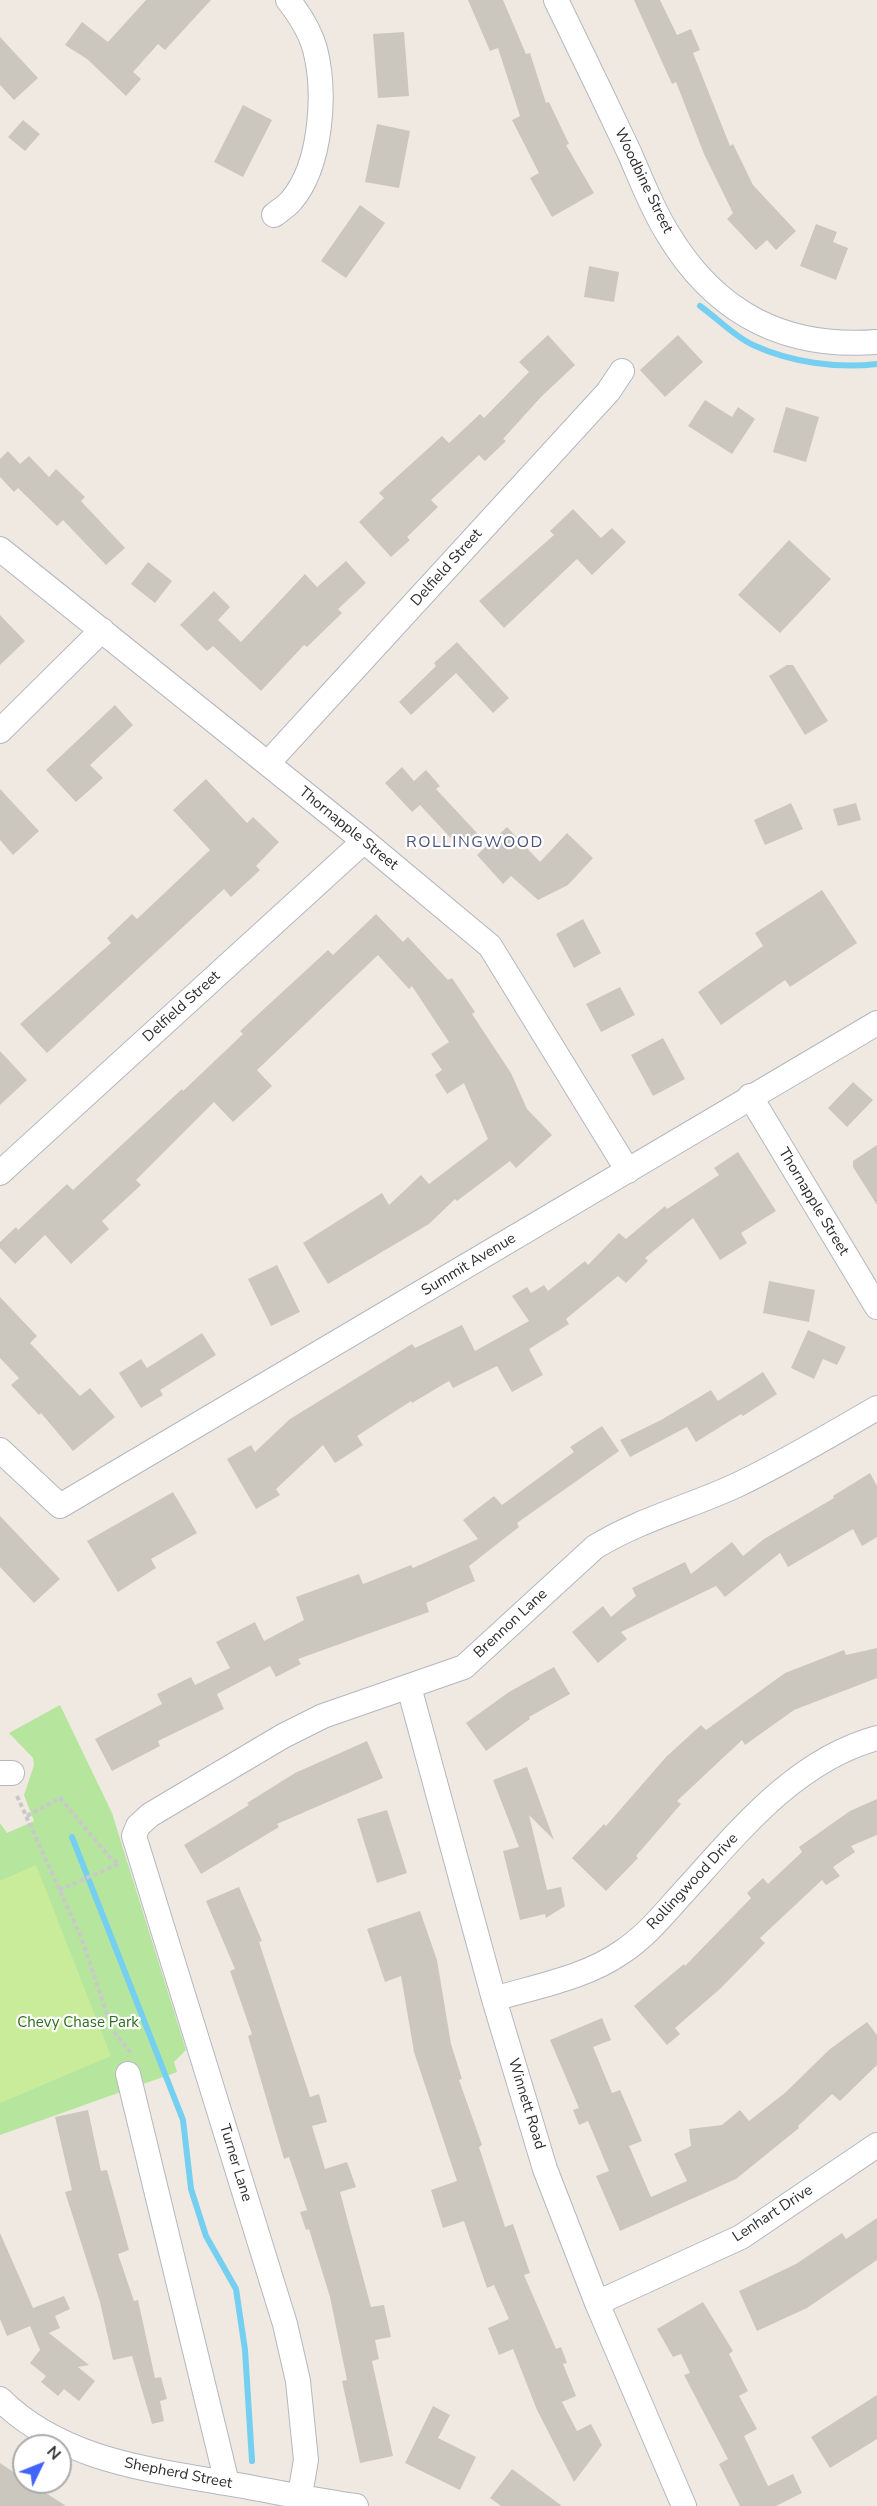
<!DOCTYPE html>
<html>
<head>
<meta charset="utf-8">
<style>
  body { margin:0 }
  #map { position:relative; width:877px; height:2506px; overflow:hidden; background:#efe9e1; font-family:"Nunito Sans",sans-serif }
  canvas { display:block }
  .north { position:absolute; left:12px; top:2434px; width:60px; height:60px; box-sizing:border-box; background:#fff; border:2px solid #ababab; border-radius:50%; rotate:47deg; font-size:16px; font-weight:700; line-height:24px; text-align:center; color:#2e2e2e }
  .north::after { content:''; display:block; margin:auto; width:21px; height:27px; background:#4264fb; clip-path:polygon(50% 0,100% 100%,50% 72%,0 100%) }
</style>
</head>
<body>
<div id="map">
<canvas width="877" height="2506"></canvas>
<div class="north">N</div>
</div>
<script>
const c = document.querySelector('canvas').getContext('2d');
c.lineJoin = 'round';
function fillPath(path, color) {
  c.fillStyle = color;
  c.fill(path, 'evenodd');
}
function trace(path, color, width, dash) {
  c.strokeStyle = color;
  c.lineWidth = width;
  c.lineCap = dash ? 'butt' : 'round';
  c.setLineDash(dash || []);
  c.stroke(path);
}
function label(font, color, halo, rows, align = 'center') {
  c.font = font + ' "Nunito Sans",sans-serif';
  c.lineWidth = 4.5;
  c.setLineDash([]);
  c.textBaseline = 'middle';
  c.strokeStyle = halo;
  c.fillStyle = color;
  for (const [text, x, y, turn = 0] of rows) {
    c.save();
    c.translate(x, y);
    c.rotate((+turn || 0) * Math.PI / 180);
    c.textAlign = isNaN(turn) ? turn : align;
    if (halo) c.strokeText(text, 0, 0);
    c.fillText(text, 0, 0);
    c.restore();
  }
}
const green = new Path2D(`
  M60 1705 112 1813 186 2050 174 2062 177 2072 0 2135V1823L7 1833 34 1821 24 1795 34 1765 33 1758 9 1733Z`);
const pitch = new Path2D(`
  M36 1865 111 2056 0 2103V1881Z`);
const stream = new Path2D(`
  M700 306C717 318 735 337 753 345 790 362 837 369 877 364
  M72 1837 183 2120 191 2189 206 2236 236 2289 245 2350 252 2461`);
const building = new Path2D(`
  M146 0H211L165 50 158 44 133 72 141 79 126 96 87 59 65 45 82 22 108 42Z
  M468 0H503L526 54 530 53 546 103 549 102 569 144 566 145 594 193 552 217 530 178 539 173 512 120 520 116 498 48 490 51Z
  M634 0H660L677 35 691 29 700 50 693 53 730 146 733 144 753 185 796 231 776 250 767 240 756 250 727 219 733 213 704 154 676 82 672 84Z
  M404 32 409 96 378 98 373 34Z
  M0 37 38 78 14 100 0 85Z
  M243 105 272 120 243 177 214 162Z
  M23 120 40 134 25 151 8 137Z
  M377 124 410 131 399 188 365 182Z
  M360 205 385 223 346 278 321 261Z
  M816 224 837 232 833 242 848 248 836 280 800 266Z
  M589 266 619 272 614 302 584 297Z
  M548 335 575 365 541 397 503 439 506 441 485 461 479 455 431 500 438 507 407 537 410 540 391 557 359 522 384 498 379 493 442 436 449 443 480 414 484 418 529 372 519 362Z
  M678 335 703 362 665 397 640 370Z
  M705 400 732 417 738 407 755 419 732 454 688 426Z
  M786 407 819 417 806 462 773 452Z
  M8 451 20 464 29 456 49 477 56 469 85 497 81 501 125 548 106 565 63 520 57 526 18 488 14 492 0 477V459Z
  M573 509 601 538 612 528 626 542 592 575 577 559 504 628 479 601 554 535 550 531Z
  M789 540 831 579 780 633 738 595Z
  M346 561 366 583 338 609 342 613 307 647 304 645 261 691 213 646 207 651 180 625 214 591 230 607 218 620 241 642 305 574 317 587Z
  M148 562 172 581 155 603 131 584Z
  M0 615 25 641 0 665Z
  M457 642 509 698 493 713 456 673 411 715 399 702 436 666 434 663Z
  M787 665H793L828 721 805 735 769 676Z
  M115 705 133 725 90 765 103 778 76 802 46 770Z
  M402 767 414 781 426 770 440 786 436 789 477 833 460 848 420 805 412 812 385 783Z
  M206 779 247 823 253 817 279 842 256 866 260 870 231 897 224 889 47 1053 20 1024 111 943 107 938 132 914 137 919 210 850 173 810Z
  M0 789 39 831 13 855 0 840Z
  M791 803 803 829 765 845 754 820Z
  M856 803 861 820 838 826 833 809Z
  M507 827 540 862 567 833 593 858 568 885 538 900 511 876 503 884 477 855Z
  M822 890 857 943 790 987 785 980 721 1025 698 992 763 946 755 933Z
  M376 914 403 942 408 937 448 980 452 978 475 1012 472 1014 511 1073 527 1109 552 1135 516 1168 510 1161 457 1201 455 1199 429 1224 328 1284 303 1243 382 1193 389 1205 421 1175 429 1184 488 1139 464 1083 447 1094 435 1075 442 1070 431 1054 449 1042 412 986 409 989 378 955 257 1070 272 1086 233 1122 214 1102 136 1180 141 1185 102 1221 109 1229 71 1264 45 1235 15 1264 0 1248V1242L16 1227 18 1230 67 1184 73 1190 182 1089 183 1091 243 1034 240 1031 328 950 333 955Z
  M583 919 601 953 574 968 556 934Z
  M620 987 635 1015 601 1032 586 1004Z
  M663 1038 685 1079 653 1096 631 1055Z
  M0 1051 27 1080 0 1105Z
  M853 1082 873 1100 847 1127 828 1108Z
  M877 1145V1205L853 1167V1161Z
  M738 1152 776 1211 741 1233 747 1243 720 1260 693 1218 645 1258 648 1261 626 1283 618 1276 566 1319 569 1324 529 1349 543 1375 512 1392 497 1366 453 1388 449 1381 412 1403 411 1401 357 1436 363 1445 335 1463 323 1445 276 1489 280 1495 256 1509 227 1459 251 1445 255 1452 290 1419 412 1344 415 1348 462 1325 475 1351 529 1321 512 1296 527 1287 531 1293 544 1285 548 1291 585 1261 588 1265 619 1233 626 1239 665 1206 667 1209 719 1175 714 1168Z
  M277 1265 300 1312 271 1326 248 1279Z
  M769 1281 815 1290 809 1322 763 1313Z
  M0 1297 37 1336 30 1343 80 1396 90 1388 115 1417 73 1451 41 1413 39 1415 11 1385 19 1378 0 1358Z
  M808 1330 846 1347 837 1365 823 1359 814 1379 791 1368Z
  M202 1333 216 1355 160 1390 163 1395 141 1408 119 1373 141 1359 147 1368Z
  M763 1372 777 1394 743 1416 741 1414 696 1442 687 1427 630 1457 620 1440 661 1420 711 1390 718 1401Z
  M602 1426 619 1451 517 1523 519 1527 469 1566 475 1581 426 1603 429 1612 298 1659 301 1664 276 1677 270 1666 217 1694 224 1709 158 1741 160 1746 112 1771 95 1739 162 1704 157 1694 191 1677 195 1685 230 1668 216 1642 255 1622 264 1641 304 1620 296 1597 359 1574 363 1584 411 1565 413 1568 478 1539 463 1520 494 1496 502 1505 574 1452 570 1447Z
  M870 1473 877 1486V1537L862 1546 853 1529 788 1567 780 1553 725 1597 716 1586 621 1632 627 1639 598 1663 572 1632 603 1606 611 1617 636 1596 632 1588 685 1562 691 1574 732 1542 743 1556 764 1539 834 1498 833 1496Z
  M173 1492 197 1533 151 1559 156 1568 118 1592 87 1541Z
  M0 1516 60 1579 34 1603 0 1567Z
  M877 1648V1678L794 1710 745 1745 742 1740 677 1801 681 1804 636 1856 638 1858 606 1891 572 1858 604 1824 606 1826 666 1757 701 1725 706 1730 785 1673 844 1650 846 1655Z
  M554 1667 570 1694 529 1717 530 1719 486 1751 466 1723 509 1692Z
  M367 1741 383 1778 277 1824 279 1827 201 1874 184 1845 249 1805 247 1803 295 1773Z
  M527 1767 554 1840 529 1815 547 1890 561 1887 565 1906 546 1918 545 1914 520 1920 503 1851 519 1847 493 1780Z
  M877 1799V1835L851 1846 855 1852 833 1867 840 1876 826 1885 822 1880 760 1938 765 1943 721 1988 675 2028 680 2034 667 2045 634 2006 684 1964 685 1966 751 1898 747 1893 763 1878 768 1884 802 1852 799 1847 850 1811Z
  M387 1810 407 1873 377 1883 357 1819Z
  M239 1887 262 1941 259 1942 310 2097 319 2094 327 2122 312 2126 325 2169 347 2162 356 2187 340 2192 371 2307 384 2305 391 2337 375 2340 379 2359 372 2361 393 2456 360 2463 342 2381 347 2380 330 2297 309 2229 306 2230 300 2212 307 2210 289 2157 284 2159 248 2036 252 2034 230 1971 235 1969 206 1901Z
  M420 1911 437 1960 451 2044 462 2079 459 2080 482 2145 479 2147 505 2227 513 2224 530 2273 524 2275 556 2349 561 2347 567 2363 563 2364 576 2396 562 2402 577 2431 591 2424 602 2445 574 2482 537 2410 513 2349 499 2355 488 2328 509 2319 494 2285 487 2288 464 2221 443 2228 431 2190 457 2181 414 2052 401 1976 385 1982 367 1929Z
  M602 2018 611 2040 593 2047 612 2093 620 2090 642 2141 629 2146 651 2197 687 2181 674 2154 691 2146 689 2129 722 2125 740 2110 749 2121 786 2092 830 2049 867 2022 877 2035V2065L840 2101 832 2094 798 2126 799 2128 736 2179 620 2231 596 2176 609 2171 588 2121 579 2125 573 2110 579 2108 550 2040Z
  M88 2110 101 2171 107 2170 129 2250 118 2254 134 2301 138 2300 155 2378 161 2377 167 2399 160 2401 164 2421 152 2424 132 2356 113 2360 100 2302 65 2192 72 2190 55 2117Z
  M877 2218V2260L807 2308 757 2331 739 2291 796 2264 842 2233 846 2239Z
  M0 2233 33 2308 64 2296 70 2309 55 2316 60 2328 49 2333 89 2365 78 2367 95 2381 79 2401 64 2389 58 2396 41 2382 46 2376 30 2363 40 2350 30 2326 7 2336 0 2319Z
  M703 2302 733 2351 729 2354 748 2391 739 2396 757 2429 744 2436 768 2486 793 2474 802 2493 776 2506H740L719 2464 728 2459 684 2375 690 2373 681 2354 673 2357 657 2329Z
  M877 2395V2439L830 2468 811 2437Z
  M433 2406 450 2415 438 2438 476 2457 460 2490 405 2463Z
  M0 2463 24 2479V2482H29L66 2506H0Z
  M512 2469 562 2506H501L490 2498Z`);
const path = new Path2D(`
  M17 1796 81 1937 112 2029 130 2052
  M27 1816 60 1798 112 1860 120 1862
  M59 1890 121 1863`);
const street = new Path2D(`
  M556 0C581 51 605 101 629 152 641 179 652 209 668 234 716 314 785 349 877 342
  M274 215C279 211 287 206 291 201 322 165 326 92 315 49 310 31 299 14 288 0
  M0 549 364 841 490 946 628 1171
  M0 731 102 630
  M268 763 608 392 622 371
  M750 1096 877 1307
  M0 1173 364 841
  M0 1450 60 1506 877 1023
  M409 1687 494 1999 545 2169 597 2303 684 2506
  M0 1773H12
  M494 1999C537 1986 585 1978 622 1952 645 1937 663 1915 681 1895 737 1834 793 1761 877 1738
  M128 2074 227 2483
  M597 2303 741 2237 877 2145
  M0 2399C60 2459 146 2469 225 2483 269 2490 312 2500 356 2506
  M298 2506 306 2460 298 2381 285 2324 134 1836 138 1826 150 1815 283 1736 323 1716 464 1667 595 1547C639 1520 689 1507 735 1486 784 1463 830 1435 877 1408`);
const streetNames = [
  ["Woodbine Street",643,181,64],
  ["Delfield Street",447,568,-48],
  ["Thornapple Street",348,829,39],
  ["Delfield Street",182,1007,-42],
  ["Thornapple Street",813,1202,59],
  ["Summit Avenue",469,1265,-31],
  ["Brennon Lane",511,1624,-43],
  ["Rollingwood Drive",693,1882,-47],
  ["Winnett Road",526,2104,73],
  ["Turner Lane",235,2163,73],
  ["Lenhart Drive",773,2214,-33],
  ["Shepherd Street",178,2474,11]
];
const parkNames = [
  ["Chevy Chase Park",78,2023]
];
const neighbourhoodNames = [
  ["ROLLINGWOOD",475,843]
];
fillPath(green, '#b6e59e');
fillPath(pitch, '#c9ec9a');
trace(stream, '#75cff0', 6);
fillPath(building, '#cbc7bf');
trace(street, '#b4b7c1', 26);
trace(path, '#c9c9c9', 4, [4.5, 3]);
trace(street, '#fff', 24);
label('15px', '#2e2e2e', '#fff', streetNames);
label('15px', '#2c6e1b', '#fff', parkNames);
c.letterSpacing = '1.5px';
label('16px', '#4d5680', '#fff', neighbourhoodNames);
c.letterSpacing = '0px';
</script>
</body>
</html>
